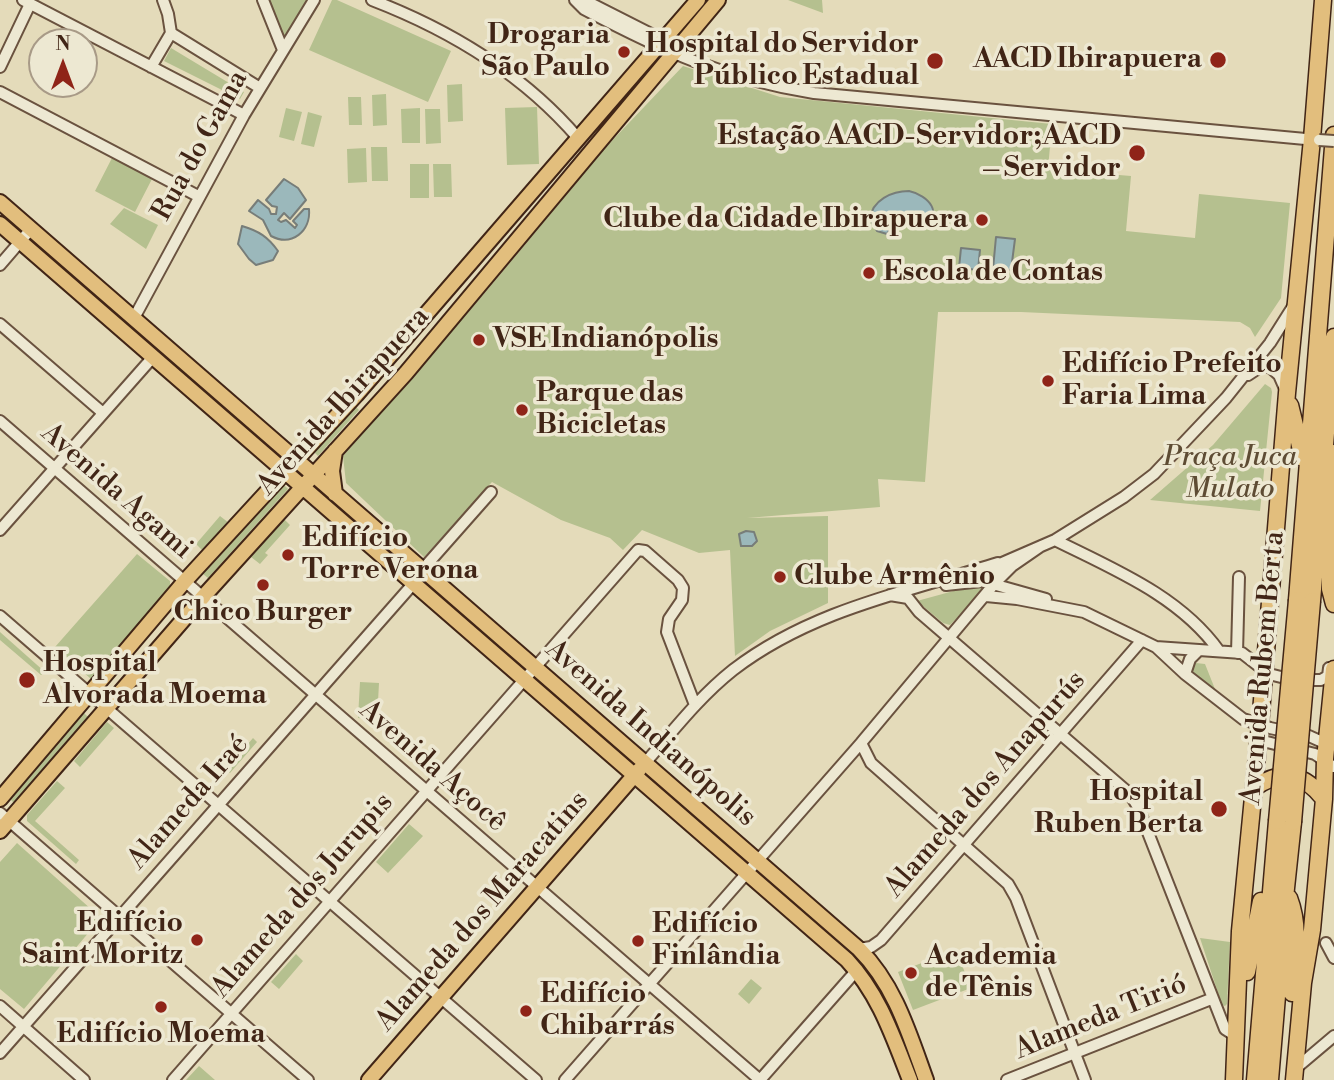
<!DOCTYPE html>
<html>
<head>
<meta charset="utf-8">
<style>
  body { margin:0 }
  #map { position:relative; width:1334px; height:1080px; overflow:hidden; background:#e4dbba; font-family:"Libre Bodoni",serif }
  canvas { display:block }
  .north { position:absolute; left:28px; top:28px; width:70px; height:70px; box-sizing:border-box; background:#ede8d2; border:2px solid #a89a87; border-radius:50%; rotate:0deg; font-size:19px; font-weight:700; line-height:28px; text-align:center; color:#412516 }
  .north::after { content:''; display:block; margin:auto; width:24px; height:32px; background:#8f2418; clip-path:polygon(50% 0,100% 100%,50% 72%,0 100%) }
</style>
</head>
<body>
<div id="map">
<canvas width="1334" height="1080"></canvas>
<div class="north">N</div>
</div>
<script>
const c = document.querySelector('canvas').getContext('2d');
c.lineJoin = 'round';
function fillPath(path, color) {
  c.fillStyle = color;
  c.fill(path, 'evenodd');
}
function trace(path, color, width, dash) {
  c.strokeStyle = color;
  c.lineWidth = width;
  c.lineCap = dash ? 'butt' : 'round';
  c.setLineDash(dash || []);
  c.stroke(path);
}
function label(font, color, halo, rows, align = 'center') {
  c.font = font + ' "Libre Bodoni",serif';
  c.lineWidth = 7;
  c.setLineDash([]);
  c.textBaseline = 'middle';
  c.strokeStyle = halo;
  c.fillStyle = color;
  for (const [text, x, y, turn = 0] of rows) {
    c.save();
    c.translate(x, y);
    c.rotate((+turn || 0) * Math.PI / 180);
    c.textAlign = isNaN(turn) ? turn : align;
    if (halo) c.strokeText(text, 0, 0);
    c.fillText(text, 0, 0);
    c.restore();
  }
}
const green = new Path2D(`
  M268 0H309L283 41Z
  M332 0H337L451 51 428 102 309 50Z
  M788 0H822L823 13Z
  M171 48 244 92 240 99 164 61Z
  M683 66 780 97 1052 124 1048 169 1131 176 1126 231 1195 238 1199 194 1290 203 1281 298 1255 337 1250 328 1240 322 1021 312H938L925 482 878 479 880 507 747 518 828 516V603L770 631 735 656 730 550 699 553 642 530 623 550 610 538 561 520 492 482 424 557 346 483 343 456 488 289 606 147Z
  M462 84 463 121 448 122 447 85Z
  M386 94 387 125 373 126 372 95Z
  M348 97H361L362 125H349Z
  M537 107 539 164 507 165 505 108Z
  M286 108 302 112 294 141 279 137Z
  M420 108V143H402L401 109Z
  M425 109H440L441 143 426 144Z
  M308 112 322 116 314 147 301 144Z
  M371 147H387L388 181H372Z
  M366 148 367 182 348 183 347 149Z
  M112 158 152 179 135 212 95 191Z
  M410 164H429V198H410Z
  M433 164H451L452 197H434Z
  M124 208 158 225 146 249 110 224Z
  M1265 384 1271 388 1272 392 1260 511 1150 500 1213 445Z
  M355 406 359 410 318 456 314 452Z
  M284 485 288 489 208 578 203 574Z
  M220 516 229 523 204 552 196 544Z
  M284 519 290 525 265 553 268 555 260 564 251 557Z
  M137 554 170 581V588L91 679 55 647Z
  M979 584 984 586 982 591 950 625 943 623 917 601Z
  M0 632 45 672 41 675 0 640Z
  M1196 663 1205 664 1217 694 1191 675 1192 664Z
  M360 682 379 683 377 720 358 718Z
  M84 713 88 717 14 803 10 799Z
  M107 722 114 728 80 767 74 761Z
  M253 738 257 742 230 773 226 770Z
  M57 781 65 788 35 821 79 860 76 864 27 821V815Z
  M409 824 423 836 388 873 376 862Z
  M17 843 101 918 24 1009 0 989V862Z
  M1200 938 1230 942 1227 1004 1225 1006 1222 1005Z
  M956 950 971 988 913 1010 898 972Z
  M296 954 303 961 279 989 271 982Z
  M751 979 762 988 749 1004 738 994Z
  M199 1066 215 1080H186Z`);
const water = new Path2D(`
  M284 179 298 188 306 200 290 219 284 213 278 220 281 222 286 220 295 228 297 225 293 221 304 209H309C311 231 292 247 271 236L263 220 249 211 258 200 269 209 271 214H276L277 207 272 206 266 200Z
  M909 191C928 195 946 215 921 226 906 214 896 219 887 234L877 231 870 219C872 200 892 191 909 191Z
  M242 226C259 231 268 237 278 251L273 260 256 265 249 259 238 244Z
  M996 237 1015 239 1011 270 993 269Z
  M961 248 980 250 978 270 959 268Z
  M746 531 754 532 757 541 752 546H741L739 534Z`);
const minor = new Path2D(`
  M23 0 244 115
  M163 0 168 14 171 33
  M263 0 283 50
  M372 0C450 30 523 74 578 138
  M575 0 584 9C663 51 725 79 814 93L1316 140
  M577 0 586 1 655 36 679 45
  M0 67 30 4
  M151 67 171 33 260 88
  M0 92 198 196
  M0 265 31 229
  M134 318 244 115 314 0
  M0 324 103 413
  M1248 375 1260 367H1270L1279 375 1286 391
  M0 421 760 1080
  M0 530 153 357
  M1055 540C1113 569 1180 596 1219 651
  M423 569 491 492
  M982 581 1002 563 1055 540 1124 497 1154 474 1226 398 1270 343 1294 305
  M946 585 982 581 1046 599
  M890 595 908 598 919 612 1130 794 1138 807 1225 1029 1236 1036
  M986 596 1017 599 1084 612 1156 647 1185 674 1243 719 1270 728 1309 736 1331 746
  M0 616 536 1080
  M1156 647 1242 653 1269 674 1293 680H1321L1328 676 1329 668
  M1237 653 1239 577
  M1185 674 1190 659 1199 650
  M1259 740 1315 754 1334 767
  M861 743 871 763 1008 884 1016 898 1085 1080
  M645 763C673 731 699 697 733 670 811 610 906 592 998 563
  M0 813 308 1080
  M1326 943 1334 958
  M859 949 871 947 881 940 1142 640
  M0 1006 84 1080
  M0 1053 413 584
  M1295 1069 1334 1036
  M173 1080 638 550 645 551 678 580 683 588 682 600 669 619 667 632 695 705
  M565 1080 861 743 995 583 1012 566 1041 546
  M760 1080 857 970
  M1007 1080 1211 999`);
const major = new Path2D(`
  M0 202 859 949C895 985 909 1033 926 1080
  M0 224 847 960C879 994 893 1037 910 1080
  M335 451 332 471 335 494
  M0 799 185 581 356 395 698 0
  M0 831 203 597 406 373 718 0
  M369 1080 639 770`);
const highway = new Path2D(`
  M1290 405 1303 458
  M1334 453 1330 570V589L1334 604
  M1297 600 1334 135
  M1312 601 1334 337
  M1254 788C1281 769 1303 772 1324 799
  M1289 898C1301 929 1294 961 1292 993
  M1247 972 1261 901
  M1234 1080 1240 931 1260 725 1287 393 1312 139 1323 0
  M1255 1080 1277 821
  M1270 1080 1286 888 1293 822
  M1294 1080 1303 983 1312 930 1324 799 1325 759 1334 669`);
const minorBridge = new Path2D(`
  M1319 140 1334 141`);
const highwayBridge = new Path2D(`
  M1277 821 1297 600
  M1293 822 1312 601`);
const markers = [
  [624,52,7,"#8f2418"],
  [1218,60,9,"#8f2418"],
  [935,61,9,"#8f2418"],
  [1137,153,9,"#8f2418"],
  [982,220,7,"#8f2418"],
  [869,273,7,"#8f2418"],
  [479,340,7,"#8f2418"],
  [1048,381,7,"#8f2418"],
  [522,410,7,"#8f2418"],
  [288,555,7,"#8f2418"],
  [780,577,7,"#8f2418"],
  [263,585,7,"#8f2418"],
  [27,680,9,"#8f2418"],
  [1219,809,9,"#8f2418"],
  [197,940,7,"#8f2418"],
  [638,941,7,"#8f2418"],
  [911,973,7,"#8f2418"],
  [161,1007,7,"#8f2418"],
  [526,1011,7,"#8f2418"]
];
const poiNames = [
  ["Drogaria",610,36,"right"],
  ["São Paulo",610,68,"right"],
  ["Hospital do Servidor",919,45,"right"],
  ["Público Estadual",919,77,"right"],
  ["AACD Ibirapuera",1202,60,"right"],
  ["Estação AACD-Servidor;AACD",1121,137,"right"],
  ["– Servidor",1121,169,"right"],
  ["Clube da Cidade Ibirapuera",968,220,"right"],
  ["Escola de Contas",883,273],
  ["VSE Indianópolis",493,340],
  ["Edifício Prefeito",1062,365],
  ["Faria Lima",1062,397],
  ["Parque das",536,394],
  ["Bicicletas",536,426],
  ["Edifício",302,539],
  ["Torre Verona",302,571],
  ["Clube Armênio",794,577],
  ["Chico Burger",263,613,"center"],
  ["Hospital",43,664],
  ["Alvorada Moema",43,696],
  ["Hospital",1203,793,"right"],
  ["Ruben Berta",1203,825,"right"],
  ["Edifício",183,924,"right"],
  ["Saint Moritz",183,956,"right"],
  ["Edifício",652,925],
  ["Finlândia",652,957],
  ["Academia",925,957],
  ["de Tênis",925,989],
  ["Edifício",540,995],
  ["Chibarrás",540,1027],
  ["Edifício Moema",161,1035,"center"]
];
const streetNames = [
  ["Rua do Gama",201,146,-61],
  ["Avenida Ibirapuera",344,402,-48],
  ["Avenida Agami",116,492,41],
  ["Avenida Rubem Berta",1264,668,-85],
  ["Avenida Indianópolis",650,734,41],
  ["Avenida Açocê",432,767,41],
  ["Alameda dos Anapurús",986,785,-49],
  ["Alameda Iraé",189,803,-49],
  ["Alameda dos Jurupis",303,896,-49],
  ["Alameda dos Maracatins",483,912,-49],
  ["Alameda Tirió",1101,1018,-22]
];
const parkNames = [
  ["Praça Juca",1230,458],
  ["Mulato",1230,490]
];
fillPath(green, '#b5c08f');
fillPath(water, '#9bb8bb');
trace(water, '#777d79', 2);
trace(minor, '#6a523f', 14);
trace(major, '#412516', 18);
trace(highway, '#412516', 19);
trace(minor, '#ede8d2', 10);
trace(major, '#e2be7d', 14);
trace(highway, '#e2be7d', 16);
trace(minorBridge, '#6a523f', 14, []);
trace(highwayBridge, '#412516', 19, []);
trace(minorBridge, '#ede8d2', 10);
trace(highwayBridge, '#e2be7d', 16);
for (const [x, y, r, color] of markers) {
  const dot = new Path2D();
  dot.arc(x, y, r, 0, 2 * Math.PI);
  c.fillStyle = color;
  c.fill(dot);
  trace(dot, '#ede8d2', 2.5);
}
label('bold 28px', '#412516', '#ede8d2', poiNames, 'left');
label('28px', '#412516', '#ede8d2', streetNames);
label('italic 28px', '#5e4c34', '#ede8d2', parkNames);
</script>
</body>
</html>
